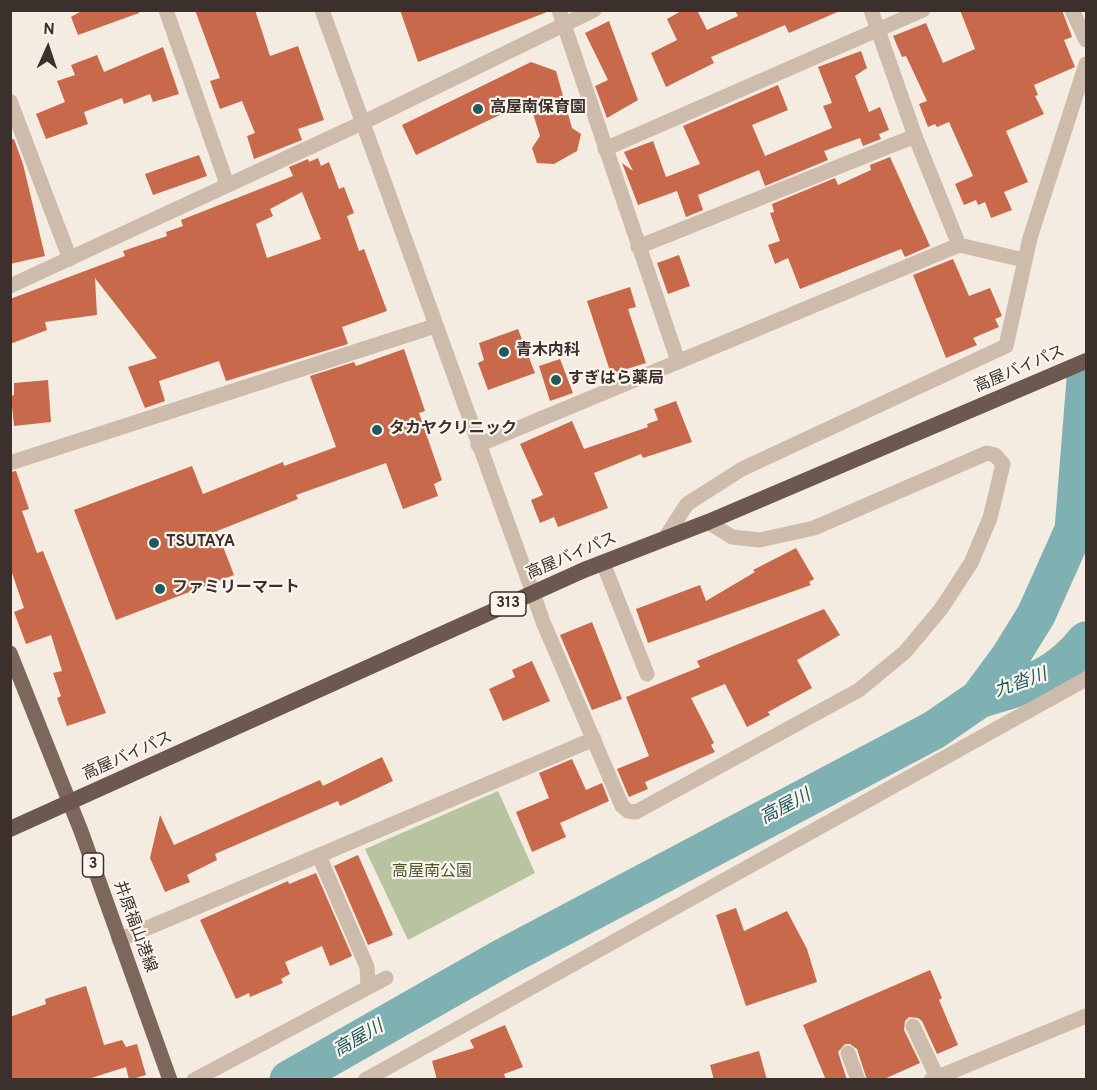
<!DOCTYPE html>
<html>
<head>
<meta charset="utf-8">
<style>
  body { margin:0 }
  #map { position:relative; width:1097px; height:1090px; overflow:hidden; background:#f4ebe1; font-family:Overpass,sans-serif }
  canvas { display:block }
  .frame { position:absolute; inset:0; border:12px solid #3b302b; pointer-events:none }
  .north { position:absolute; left:18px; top:18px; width:60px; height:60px; -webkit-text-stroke:4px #fbf5ee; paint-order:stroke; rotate:3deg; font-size:16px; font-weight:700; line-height:24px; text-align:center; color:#3b302b }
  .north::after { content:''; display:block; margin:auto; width:21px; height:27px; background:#3b302b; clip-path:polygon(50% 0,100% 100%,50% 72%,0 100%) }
</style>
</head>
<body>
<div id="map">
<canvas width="1097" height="1090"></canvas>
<div class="frame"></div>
<div class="north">N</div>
</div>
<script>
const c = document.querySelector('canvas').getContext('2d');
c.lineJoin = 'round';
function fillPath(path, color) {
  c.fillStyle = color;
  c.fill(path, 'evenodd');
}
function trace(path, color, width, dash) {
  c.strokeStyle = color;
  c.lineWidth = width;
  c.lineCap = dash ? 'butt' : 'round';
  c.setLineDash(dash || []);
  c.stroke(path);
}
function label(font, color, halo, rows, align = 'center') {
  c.font = font + ' Overpass,"Noto Sans JP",sans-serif';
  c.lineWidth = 4.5;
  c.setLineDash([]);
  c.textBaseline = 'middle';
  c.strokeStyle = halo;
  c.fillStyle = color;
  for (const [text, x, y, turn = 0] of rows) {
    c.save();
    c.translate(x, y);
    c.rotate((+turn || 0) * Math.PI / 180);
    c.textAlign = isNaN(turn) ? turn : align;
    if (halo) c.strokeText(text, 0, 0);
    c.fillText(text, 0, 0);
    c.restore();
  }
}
const green = new Path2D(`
  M498 791 535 873 408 940 365 849Z`);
const stream = new Path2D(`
  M1059 670 1086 658`);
const river = new Path2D(`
  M979 699C1026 684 1054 681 1086 641
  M289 1080 503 958 934 730 979 699 1010 657 1036 615 1074 530 1086 380`);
const building = new Path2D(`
  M83 10H138L139 13 78 35 71 17Z
  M195 10H255L270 56 298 46 324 120 298 129 302 140 254 159 247 136 255 133 242 101 220 109 210 81 220 78Z
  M400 10H547V12L418 62Z
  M683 10H697L707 30 738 16 735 10H842L789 33 785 25 711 57 714 63 666 87 651 53 677 40 667 19Z
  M960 10H1062L1072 37 1064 40 1075 67 1034 85 1038 95 1035 96 1044 114 1006 131 1028 182 1004 192 1012 210 991 218 985 202 978 205 976 200 964 205 955 184 973 176 949 122 937 127 935 124 928 127 919 104 927 101 906 56 902 57 893 36 926 23 943 63 975 49Z
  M609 21 638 100 607 118 595 86 608 80 585 33Z
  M163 47 179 94 153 102 150 94 124 104 122 98 84 112 88 124 46 139 36 114 65 102 57 81 75 75 71 65 97 55 104 72Z
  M861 51 867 68 855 76 869 112 880 107 889 130 879 134 881 139 863 146 860 138 824 151 828 160 765 186 759 170 698 195 703 210 686 217 677 191 638 205 622 163 633 171 624 152 653 141 666 177 700 164 683 126 778 85 788 110 752 125 765 156 832 128 823 106 832 103 818 67Z
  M531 62 556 71 572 128 581 134 577 151 554 164 537 163 532 148 540 136 529 101 416 155 402 125Z
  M14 139 23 164 45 256 10 264V140Z
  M199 155 207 176 153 195 145 174Z
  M890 157 930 246 905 257 901 249 800 289 788 258 775 264 768 245 780 241 770 213 774 212 772 204 835 178 838 185 871 170 870 165Z
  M318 158 321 166 329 162 339 189 344 187 354 213 347 216 359 251 364 249 387 311 342 327 348 344 226 381 219 361 159 381 165 401 145 408 128 367 157 358 95 278 97 315 45 322 47 330 10 344V299L125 256 123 251 167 236 166 232 183 226 181 220 293 176 289 167 308 159 309 162ZM302 192 321 239 267 258 256 224 273 216 270 209Z
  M679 255 690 286 668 294 657 263Z
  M953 259 969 296 990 288 1002 316 995 319 999 327 973 338 977 345 946 358 913 275Z
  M630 287 636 307 628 309 646 363 611 374 587 301Z
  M518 329 535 373 488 390 478 363 484 360 479 343Z
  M404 349 425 411 419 413 442 480 434 484 438 496 403 509 386 463 296 495 298 499 217 531 234 575 116 620 74 510 192 466 203 494 283 462 284 466 336 447 310 376 354 362 356 366Z
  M560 359 573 393 550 401 539 366Z
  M48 380 51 422 14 426 11 396 14 395V383Z
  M676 401 692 442 643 458 641 454 594 473 608 508 558 527 554 517 540 523 531 500 543 495 520 444 572 421 584 449 648 427 647 424 658 420 654 409Z
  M16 471 29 509 22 511 37 553 43 551 106 713 67 726 57 698 61 696 53 673 62 671 51 635 26 644 14 612 24 608 10 567V472Z
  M796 548 814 579 809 582 811 585 648 643 636 609 700 585 706 601 755 572 753 570Z
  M824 609 840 635 797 660 812 688 768 712 770 715 747 727 725 684 691 698 714 743 711 745 715 752 645 782 648 789 629 797 617 769 649 756 626 697 700 667 697 661Z
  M592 622 622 699 592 710 560 635Z
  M532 661 550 701 503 721 489 689 515 677 512 670Z
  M382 757 393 781 340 806 338 801 215 854 217 860 187 875 190 882 165 892 150 858 160 815 174 845 320 780 323 786Z
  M572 759 586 790 602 783 609 801 560 823 566 837 532 852 516 812 549 798 539 773Z
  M358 855 393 935 368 945 334 866Z
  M316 873 352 956 330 966 322 946 285 962 290 974 281 979 283 983 250 997 249 993 236 999 200 920 288 881 289 884Z
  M736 908 744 931 787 911 807 949 817 982 746 1006 716 915Z
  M930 970 942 998 939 1000 958 1045 937 1054 922 1021 918 1018 909 1017 905 1021 904 1030 920 1063 882 1080H867L857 1049 850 1044H845L838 1052 847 1080H826L803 1025Z
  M86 986 104 1045 122 1040 126 1047 137 1044 146 1075 129 1080 126 1067 85 1080H10V1017L46 1004 45 999Z
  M505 1025 523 1067 504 1074 506 1080H437L432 1061 474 1048 470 1040Z
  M759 1051 767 1080H714L710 1065Z`);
const minor = new Path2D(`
  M166 10 227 184
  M559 10 678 361
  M1072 10 1086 40
  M10 101 70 259
  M605 149 923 10
  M959 245 1024 260
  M638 247 915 136
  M478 445 959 245 915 136 871 10
  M10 463 435 326
  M665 538 687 504 742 469 1006 346 1030 238 1086 64
  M603 563 647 674
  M533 593 543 622 622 806 628 811 636 812 859 690 905 652 941 609 971 563 990 518 1003 464 995 455 987 453 814 528 760 540 732 537 708 522
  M319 856 367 967 368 986
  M119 940 594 739
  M913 1026 937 1077
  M848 1053 858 1080
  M194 1080 386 978
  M365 1080 1086 679
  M931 1080 1086 1016`);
const tertiary = new Path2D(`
  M322 10 533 593
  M10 286 362 123 594 10`);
const primary = new Path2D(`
  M10 653 81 831 170 1080`);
const trunk = new Path2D(`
  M10 829 584 570 708 522 1086 361`);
const markers = [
  [478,109,6,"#1f5a5e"],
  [504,352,6,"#1f5a5e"],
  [556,380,6,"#1f5a5e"],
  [377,430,6,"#1f5a5e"],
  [154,543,6,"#1f5a5e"],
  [160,589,6,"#1f5a5e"]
];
const shields = [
  [508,604,36],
  [93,865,21]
];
const shieldNames = [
  ["313",508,604],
  ["3",93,865]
];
const poiNames = [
  ["高屋南保育園",490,109],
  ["青木内科",516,352],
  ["すぎはら薬局",568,380],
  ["タカヤクリニック",389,430],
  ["TSUTAYA",166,543],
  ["ファミリーマート",172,589]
];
const streetNames = [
  ["高屋バイパス",1020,370,-23],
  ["高屋バイパス",572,557,-23],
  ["高屋バイパス",128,757,-24],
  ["井原福山港線",134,927,70]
];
const parkNames = [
  ["高屋南公園",432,873]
];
const waterNames = [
  ["九沓川",1021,684,-19],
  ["高屋川",786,808,-28],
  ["高屋川",359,1040,-30]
];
fillPath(green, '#b8c4a0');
trace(stream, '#7fb0b2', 7);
trace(river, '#7fb0b2', 39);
fillPath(building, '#c8694b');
trace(minor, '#cdbbac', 15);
trace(tertiary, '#cdbbac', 15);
trace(primary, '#7d675c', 15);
trace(trunk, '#6c584f', 16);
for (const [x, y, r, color] of markers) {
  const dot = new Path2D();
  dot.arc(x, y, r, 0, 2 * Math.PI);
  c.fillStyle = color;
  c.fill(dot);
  trace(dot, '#fbf5ee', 2);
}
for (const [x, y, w] of shields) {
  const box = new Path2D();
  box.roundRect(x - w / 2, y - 12, w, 24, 4.5);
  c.fillStyle = '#fbf5ee';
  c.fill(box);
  trace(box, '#3b302b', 1.5);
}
label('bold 15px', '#3b302b', null, shieldNames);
label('bold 16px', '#3b302b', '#fbf5ee', poiNames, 'left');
label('16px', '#3b302b', '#fbf5ee', streetNames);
label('16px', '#4a5a2e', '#fbf5ee', parkNames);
label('italic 18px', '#1f5a5e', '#fbf5ee', waterNames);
</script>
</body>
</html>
